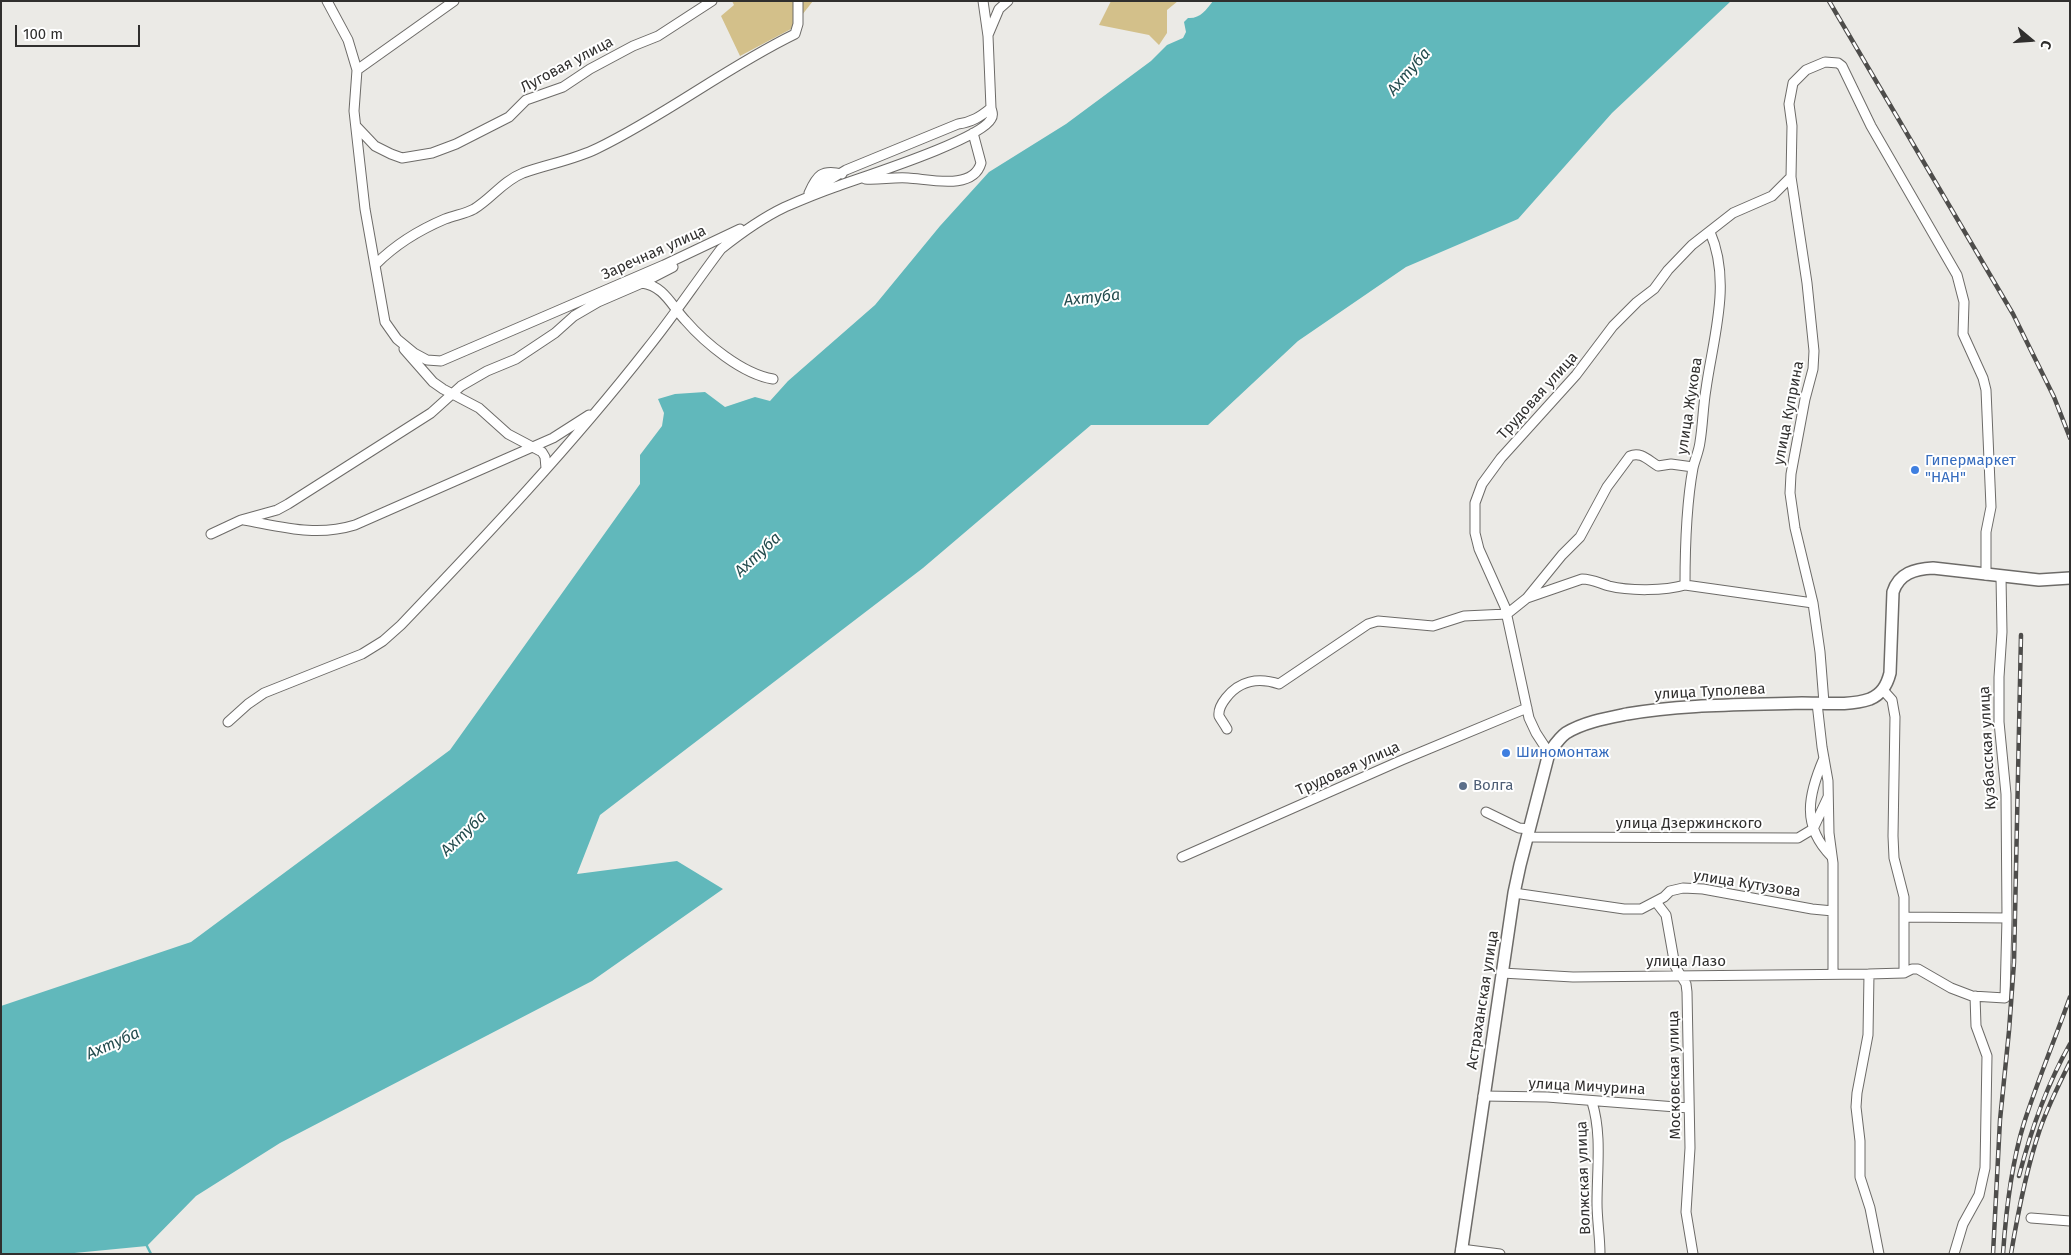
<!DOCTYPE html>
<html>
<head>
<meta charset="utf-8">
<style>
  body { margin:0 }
  #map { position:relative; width:2071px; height:1255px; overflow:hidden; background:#ebeae6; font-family:"Fira Sans",sans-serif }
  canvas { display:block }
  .frame { position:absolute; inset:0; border:2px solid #302f2e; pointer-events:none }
  .north { position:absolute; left:2006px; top:15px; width:50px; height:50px; -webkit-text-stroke:4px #fff; paint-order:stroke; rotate:108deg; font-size:14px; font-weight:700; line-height:20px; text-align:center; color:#302f2e }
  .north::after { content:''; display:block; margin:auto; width:18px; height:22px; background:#302f2e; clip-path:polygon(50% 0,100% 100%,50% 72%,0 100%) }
  .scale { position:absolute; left:15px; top:25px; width:125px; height:22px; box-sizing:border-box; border:2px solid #302f2e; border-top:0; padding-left:6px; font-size:15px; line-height:18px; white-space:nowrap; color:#302f2e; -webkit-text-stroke:4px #fff; paint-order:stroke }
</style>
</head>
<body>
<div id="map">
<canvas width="2071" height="1255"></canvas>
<div class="frame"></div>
<div class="north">С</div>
<div class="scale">100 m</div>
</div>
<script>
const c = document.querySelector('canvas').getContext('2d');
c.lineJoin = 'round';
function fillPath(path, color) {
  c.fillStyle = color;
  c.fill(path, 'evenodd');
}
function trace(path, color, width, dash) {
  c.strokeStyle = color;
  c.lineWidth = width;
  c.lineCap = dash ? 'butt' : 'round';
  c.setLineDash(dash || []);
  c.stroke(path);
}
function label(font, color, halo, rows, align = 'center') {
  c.font = font + ' "Fira Sans",sans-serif';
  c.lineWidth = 4;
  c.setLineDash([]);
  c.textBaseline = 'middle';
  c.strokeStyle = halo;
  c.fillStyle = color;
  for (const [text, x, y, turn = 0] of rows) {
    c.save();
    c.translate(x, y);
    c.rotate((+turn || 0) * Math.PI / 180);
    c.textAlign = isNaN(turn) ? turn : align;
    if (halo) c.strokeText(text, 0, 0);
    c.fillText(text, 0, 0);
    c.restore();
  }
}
const green = new Path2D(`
  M732 1H813L791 29 740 56 721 16 734 5Z
  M1111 1H1178L1167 10V33L1159 45 1149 35 1099 25Z`);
const water = new Path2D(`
  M1213 1H1731L1612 113 1518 219 1406 267 1298 341 1208 425H1091L923 568 600 815 577 874 677 861 723 889 592 981 280 1143 196 1196 147 1246 64 1254H1V1006L191 942 450 750 640 484V455L662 426 664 413 658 399 675 394 705 392 725 407 755 397 770 401 788 381 875 305 940 226 989 172 1066 124 1151 61 1167 45 1183 38 1186 32 1184 22 1188 18C1200 19 1206 10 1213 1Z`);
const stream = new Path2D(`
  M147 1246 151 1254`);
const street = new Path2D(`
  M327 1 348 40 357 70 354 111 365 209 385 322 397 339 414 353 427 360 441 361 664 265 740 229
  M988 35 999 9 1008 1
  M357 70 454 1
  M357 127 375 146 391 154 402 158 432 153 456 144 509 117 526 100 563 87 590 69 633 46 658 36 712 1
  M865 179C879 180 893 177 908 178 929 179 973 191 981 163L973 133
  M811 191 846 170 958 124C972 122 980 117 991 108
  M809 193C817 175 822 169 842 174
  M376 264C396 244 419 230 445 219 455 215 465 214 474 209 492 198 503 181 523 173 548 164 574 160 598 148 666 115 727 67 795 34L798 24V1
  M642 283C664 286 671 305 685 320 705 343 742 374 773 379
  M404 349 433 382 443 389 479 408 508 434 542 452 545 457 546 468
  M244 520C283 527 316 537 355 525L553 438 589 415
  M211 534 241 520 277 510 288 504 431 413 461 386 487 371 516 359 555 333 574 316 598 302 642 283 673 267
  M1685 585C1685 546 1686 506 1693 468 1695 459 1699 451 1700 442 1703 424 1703 406 1706 389 1713 338 1732 282 1710 232
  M1527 598 1562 555 1580 537 1607 487 1630 456C1641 451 1649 461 1658 466L1671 464 1693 467
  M1883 690 1892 700 1895 717 1893 836 1894 858 1904 897V973
  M1817 703 1822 747 1828 781 1829 833 1833 863V974
  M1824 703 1820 652 1813 603 1795 528 1790 493 1791 474 1805 399 1813 369 1814 351 1807 283 1791 177 1792 126 1789 104 1793 83 1806 70 1825 62 1838 63 1842 66 1871 126 1957 275 1964 302 1963 334 1983 378 1986 390 1991 507 1986 532V575
  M228 722 248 704 264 693 362 654 383 641 401 625C486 536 571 446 647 349 673 317 696 282 721 249 741 233 762 218 785 207 801 200 818 193 835 187 862 177 980 140 991 119 994 115 992 112 991 108L988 36 983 1
  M1227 729C1225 725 1221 720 1219 716 1218 709 1222 703 1226 698 1239 681 1258 677 1279 684L1368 624 1378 621 1433 626 1464 616 1507 614 1527 598 1582 579C1592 579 1599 583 1609 586 1629 591 1665 591 1685 585L1813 603
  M1549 753 1536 733 1529 718 1505 607 1479 549 1475 533V503L1482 484 1501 458 1576 375 1613 326 1637 302 1654 289 1668 270 1692 245 1733 213 1772 196 1791 177
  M1824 758C1808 795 1801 826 1832 857
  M1486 812 1519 828 1529 829
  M1527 837 1798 838 1813 829 1828 797
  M1182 857 1402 760 1527 708
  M1514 893 1624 909H1641L1664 897 1670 891 1683 888 1703 889 1812 909 1833 911
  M1656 902 1666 915 1675 966 1686 984 1687 992 1690 1148 1686 1212 1693 1254
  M1904 917 2007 918 2006 794 1999 722V677L2002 632 2001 577
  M1502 973 1573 977 1869 974
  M1483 1096 1547 1097 1689 1108
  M1592 1102C1602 1134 1597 1169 1597 1203 1597 1220 1600 1237 1600 1254
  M2031 1218 2070 1221
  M1461 1249 1500 1254
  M1879 1254 1870 1208 1860 1177V1141L1856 1107 1857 1093 1868 1035 1869 974 1904 973 1912 969H1918L1951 988 1972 996 2005 998 2007 918
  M1954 1254 1963 1224 1979 1195 1985 1168 1987 1056 1976 1026 1975 996`);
const secondary = new Path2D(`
  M1461 1254 1514 893 1520 865 1549 753C1554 746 1559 738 1566 733 1584 722 1607 718 1627 714 1685 704 1743 705 1802 703 1823 703 1850 706 1870 699 1882 694 1887 685 1890 673L1893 592C1899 573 1915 569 1933 568L2039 580 2070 578`);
const rail = new Path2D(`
  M1829 1 2013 314 2054 397 2070 438
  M2019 1176C2031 1130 2046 1086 2070 1044
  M1993 1254 2000 1120 2009 1031 2014 962 2021 635
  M2003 1254C2006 1210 2011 1165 2024 1123 2038 1080 2055 1039 2070 997
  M2011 1254C2018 1212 2026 1170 2040 1129 2048 1106 2059 1084 2070 1062`);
const markers = [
  [1915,470,5,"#3f7fe0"],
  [1506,753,5,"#3f7fe0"],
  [1463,786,5,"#5c6f8a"]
];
const streetNames = [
  ["Луговая улица",567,65,-28],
  ["Заречная улица",654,253,-24],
  ["Трудовая улица",1538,396,-48],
  ["улица Жукова",1690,406,-81],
  ["улица Куприна",1789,413,-79],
  ["улица Туполева",1710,692,-3],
  ["Кузбасская улица",1988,748,-93],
  ["Трудовая улица",1348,769,-24],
  ["улица Дзержинского",1689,824],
  ["улица Кутузова",1747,884,9],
  ["улица Лазо",1686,962],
  ["Астраханская улица",1483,1000,-81],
  ["Московская улица",1675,1075,-91],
  ["улица Мичурина",1587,1087,3],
  ["Волжская улица",1584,1178,-92]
];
const shopNames = [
  ["Гипермаркет",1925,461],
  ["\"НАН\"",1925,478],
  ["Шиномонтаж",1516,753]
];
const serviceNames = [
  ["Волга",1473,786]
];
const waterNames = [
  ["Ахтуба",1409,72,-49],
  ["Ахтуба",1092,298,-6],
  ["Ахтуба",758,555,-43],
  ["Ахтуба",464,834,-44],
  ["Ахтуба",113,1044,-24]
];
fillPath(green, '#d3c08a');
fillPath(water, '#61b8bb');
trace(stream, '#61b8bb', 2.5);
trace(street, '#6d6b68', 11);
trace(secondary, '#6d6b68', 14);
trace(street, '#fff', 9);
trace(secondary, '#fff', 11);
trace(rail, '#4e4d4b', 4.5);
trace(rail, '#fff', 2.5, [8]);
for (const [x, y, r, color] of markers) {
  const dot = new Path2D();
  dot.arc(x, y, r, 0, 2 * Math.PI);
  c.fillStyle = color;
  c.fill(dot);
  trace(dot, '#fff', 2);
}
label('15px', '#302f2e', '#fff', streetNames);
label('15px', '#366cbe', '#fff', shopNames, 'left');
label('15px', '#4e5e75', '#fff', serviceNames, 'left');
label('italic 16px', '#244c4e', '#fff', waterNames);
</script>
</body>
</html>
